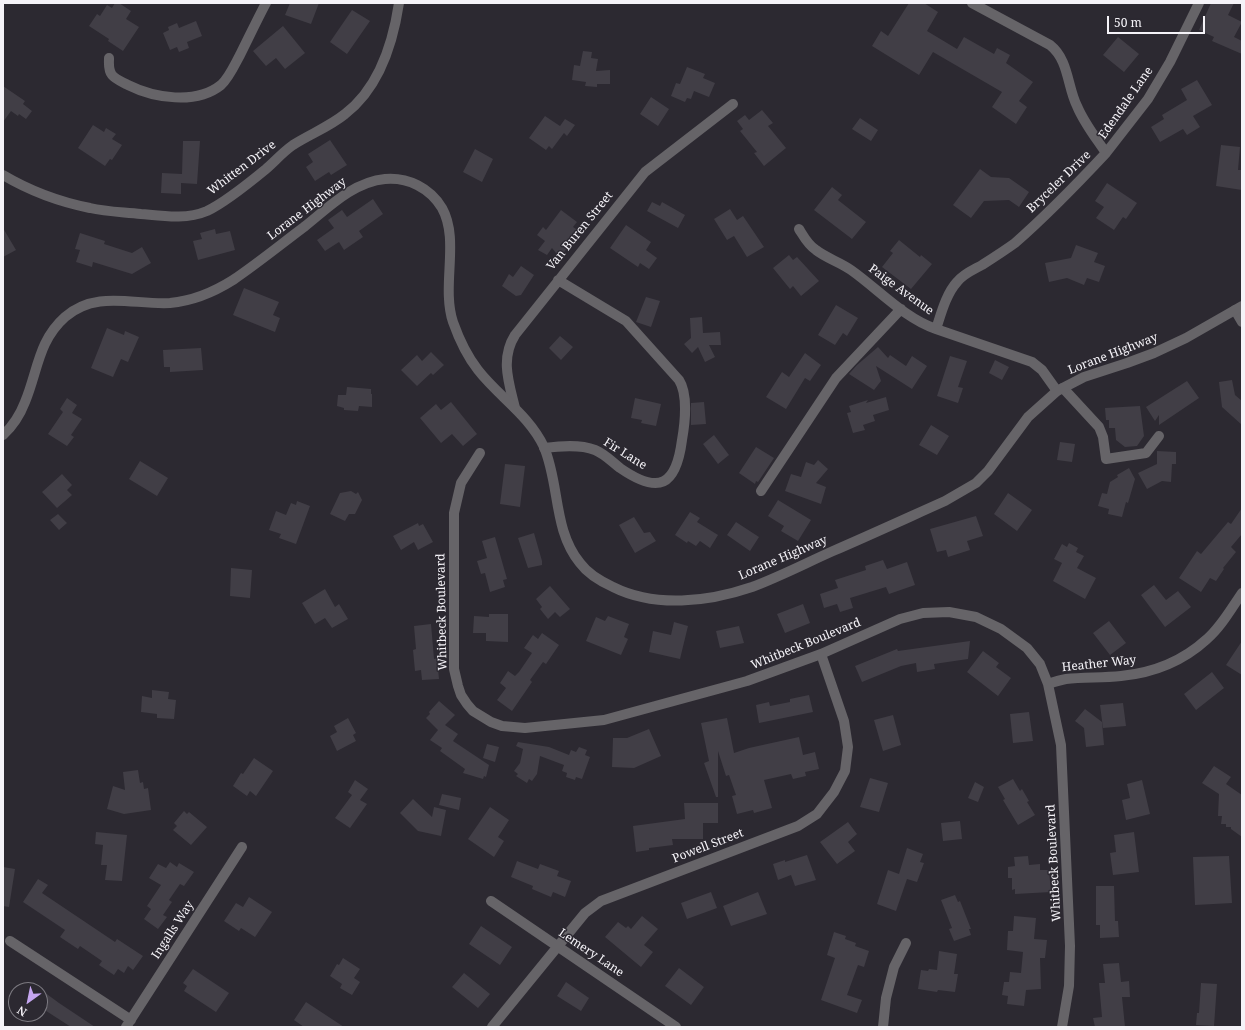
<!DOCTYPE html>
<html>
<head>
<meta charset="utf-8">
<style>
  body { margin:0 }
  #map { position:relative; width:1245px; height:1030px; overflow:hidden; background:#2c2931; font-family:"Noto Serif",serif }
  canvas { display:block }
  .frame { position:absolute; inset:0; border:4px solid #f5f3f8; pointer-events:none }
  .north { position:absolute; left:8px; top:982px; width:40px; height:40px; box-sizing:border-box; background:#2c2931; border:1px solid #7c7a81; border-radius:50%; rotate:213deg; font-size:11px; font-weight:700; line-height:16px; text-align:center; color:#f5f3f8 }
  .north::after { content:''; display:block; margin:auto; width:14px; height:18px; background:#c5a6f0; clip-path:polygon(50% 0,100% 100%,50% 72%,0 100%) }
  .scale { position:absolute; left:1107px; top:16px; width:98px; height:18px; box-sizing:border-box; border:2px solid #f5f3f8; border-top:0; padding-left:5px; font-size:12px; line-height:14px; white-space:nowrap; color:#f5f3f8; -webkit-text-stroke:3px #2c2931; paint-order:stroke }
</style>
</head>
<body>
<div id="map">
<canvas width="1245" height="1030"></canvas>
<div class="frame"></div>
<div class="north">N</div>
<div class="scale">50 m</div>
</div>
<script>
const c = document.querySelector('canvas').getContext('2d');
c.lineJoin = 'round';
function fillPath(path, color) {
  c.fillStyle = color;
  c.fill(path, 'evenodd');
}
function trace(path, color, width, dash) {
  c.strokeStyle = color;
  c.lineWidth = width;
  c.lineCap = dash ? 'butt' : 'round';
  c.setLineDash(dash || []);
  c.stroke(path);
}
function label(font, color, halo, rows, align = 'center') {
  c.font = font + ' "Noto Serif",serif';
  c.lineWidth = 3;
  c.setLineDash([]);
  c.textBaseline = 'middle';
  c.strokeStyle = halo;
  c.fillStyle = color;
  for (const [text, x, y, turn = 0] of rows) {
    c.save();
    c.translate(x, y);
    c.rotate((+turn || 0) * Math.PI / 180);
    c.textAlign = isNaN(turn) ? turn : align;
    if (halo) c.strokeText(text, 0, 0);
    c.fillText(text, 0, 0);
    c.restore();
  }
}
const building = new Path2D(`
  M115 3H119L131 11 126 19 139 27 123 51 108 41 109 39 89 26 97 14 100 16 107 5 112 8Z
  M290 3H319L311 24 285 15Z
  M909 3H924L938 12 927 31 957 49 964 37 994 54 997 48 1010 55 1006 63 1033 82 1019 101 1027 107 1016 124 992 107 1002 92 933 52 919 75 872 46 881 31 888 36Z
  M1211 3H1234L1228 15 1242 22 1234 37 1242 41V54L1212 41 1214 37 1199 30Z
  M352 10 370 21 347 54 330 42Z
  M196 21 202 36 187 42 189 48 179 52 177 47 170 50 163 33 169 30 168 27 177 23 179 28Z
  M283 26 305 53 285 69 276 58 266 66 253 51Z
  M1118 37 1139 54 1124 72 1103 55Z
  M583 51 592 52 591 58 598 59 596 71 610 70V84H597V87L585 86 586 82 572 80 574 65 580 66Z
  M687 67 705 74 703 78 715 83 709 97 694 91 691 99 687 98 685 102 671 96 676 83 680 84Z
  M1197 80 1212 105 1193 116 1200 127 1187 135 1183 129 1160 142 1151 127 1164 119 1162 115 1187 100 1181 89Z
  M3 86 25 101 23 104 32 111 26 119 19 114 18 116 11 111 3 122Z
  M651 97 669 109 658 126 640 114Z
  M762 110 773 123 768 126 786 148 764 166 754 153 757 152 740 131 743 129 737 121 745 115 749 120Z
  M545 116 560 126 565 119 575 125 567 136 564 133 552 149 549 146 546 150 529 138Z
  M860 118 878 130 871 141 852 129Z
  M93 125 104 132 106 128 116 134 112 139 122 145 112 160 110 159 105 166 78 148Z
  M330 140 347 165 331 175 329 172 315 181 306 167 313 162 308 154Z
  M183 141H200L197 184 181 183V194L161 193 162 173 182 174Z
  M1221 145 1240 147 1238 170H1242V190L1216 186Z
  M475 149 493 159 482 182 463 172Z
  M980 169 991 177 1009 178 1029 192 1019 207 1009 200 984 201 971 218 953 205Z
  M1107 183 1137 203 1126 219 1123 217 1114 230 1096 218 1104 207 1095 201Z
  M832 187 842 195 838 200 866 222 852 239 814 210Z
  M373 199 383 214 359 231 363 237 344 250 339 242 325 251 317 240 334 228 328 220 342 210 347 217Z
  M652 202 660 206 662 202 685 215 678 228 647 211Z
  M730 209 737 220 743 216 764 247 747 257 734 236 727 240 714 219Z
  M561 210 577 222 573 227 579 231 560 258 552 248 547 255 538 250 545 241 537 235 543 227 546 230Z
  M626 225 651 242 646 250 657 258 649 269 640 263 638 267 610 248Z
  M3 228 16 250 3 257Z
  M215 229 216 234 230 231 235 250 198 260 193 241 202 239 200 233Z
  M80 233 105 241 104 244 132 253 142 247 151 263 132 274 93 262 92 267 76 262 80 250 75 249Z
  M899 240 920 257 921 255 932 264 911 289 882 267 893 253 890 251Z
  M1076 245 1098 253 1094 262 1105 266 1099 282 1087 278 1084 285 1067 278 1049 282 1045 263 1071 258Z
  M789 255 793 260 797 257 819 281 801 296 793 286 790 289 773 268Z
  M521 266 534 275 521 295 516 296 502 286 509 274 513 277Z
  M244 288 279 302 273 315 280 318 275 332 233 315Z
  M646 297 660 301 651 327 636 322Z
  M836 305 858 318 847 336 843 333 835 345 818 335Z
  M702 317 703 333 720 332 721 345H709L715 357 705 362 698 347 692 353 684 344 691 338 690 318Z
  M107 328 124 335 125 331 139 337 128 362 121 359 113 377 91 368Z
  M560 336 573 347 561 360 549 348Z
  M878 347 888 358 890 355 906 366 912 356 927 366 912 389 876 366 881 381 874 390 849 374 857 365Z
  M201 348 203 370 170 372V367H164L163 350Z
  M431 352 444 365 433 375 431 373 417 386 401 370 417 355 422 361Z
  M805 353 821 365 810 381 805 378 786 409 766 397 782 372 789 377Z
  M950 356 967 361 958 387 963 388 958 403 937 396Z
  M995 360 1009 367 1002 380 989 373Z
  M1232 380 1235 395 1242 401V425L1222 407 1219 382Z
  M1187 381 1199 398 1159 425V415L1155 421 1146 407Z
  M347 387 371 389V394H372V407L359 406 358 411 344 410V408L337 406 338 395H346Z
  M886 397 889 410 873 415 875 421 863 425 865 430 853 433 847 413 851 412 849 406 868 400 866 403Z
  M67 398 77 405 72 413 82 419 71 435 74 437 67 446 48 434 63 412 60 409Z
  M635 398 661 404 656 426 641 423 642 420 631 418Z
  M451 402 477 434 463 446 452 434 441 443 420 418 436 404 441 410Z
  M704 402 706 424 691 425V403Z
  M1140 406 1144 436 1137 446 1125 447 1116 440 1115 428H1109V420H1106L1105 408Z
  M931 425 949 436 937 455 919 445Z
  M714 435 729 455 718 464 703 444Z
  M1060 442 1075 444 1072 462 1057 460Z
  M756 447 774 458 758 482 756 481 755 484 739 473Z
  M1157 451 1176 452V464H1172L1171 482 1162 481 1147 489 1138 473 1157 464Z
  M818 460 828 469 816 483 826 487 821 504 785 491 791 474 801 477 806 462 814 465Z
  M140 461 168 478 157 496 129 479Z
  M505 464 525 466 520 507 500 504Z
  M1129 468 1135 479 1128 503 1126 502 1122 517 1108 514 1109 509 1098 506 1102 493 1107 494 1110 482 1118 477 1117 475Z
  M62 474 72 485 67 490 72 495 57 508 42 492Z
  M351 491 356 494 358 492 362 500 355 514H349L345 521 330 514 340 493Z
  M1008 493 1032 510 1017 531 994 514Z
  M778 500 811 520 798 541 781 531 784 526 768 516Z
  M297 501 310 506 296 544 279 538 281 534 269 530 276 511 286 515 291 503 296 505Z
  M1242 508V534L1231 547 1236 552 1223 568 1224 569 1216 581 1210 578 1201 592 1179 578 1197 551 1201 554 1228 522 1231 524Z
  M690 512 700 518 697 522 718 535 710 548 700 541 696 546 688 541 687 543 675 535Z
  M58 514 67 523 59 530 50 520Z
  M976 516 983 536 967 541 970 550 948 557 946 550 937 552 930 529Z
  M634 517 644 533 650 532 656 541 635 553 619 525Z
  M736 522 759 537 750 551 727 535Z
  M418 523 419 526 423 524 433 542 418 550 414 542 401 550 393 536Z
  M534 533 542 561V565L528 568 518 538Z
  M495 537 507 579 503 580 505 587 490 592 485 573 481 574 477 561 487 558 482 541Z
  M1069 543 1078 548 1076 552 1084 556 1077 568 1096 578 1085 599 1053 581 1062 563 1054 559 1062 544 1067 547Z
  M883 560 887 569 907 562 915 585 889 594 886 587 850 598 853 608 840 612 837 604 824 608 820 594 838 588 835 580 866 570 865 566Z
  M231 568 252 570 250 598 230 596Z
  M1154 585 1166 600 1178 591 1191 607 1165 627 1141 595Z
  M550 586 570 609 560 617 555 612 548 619 540 609 542 607 536 599Z
  M325 589 335 607 339 604 348 619 332 628 325 618 315 624 302 603Z
  M803 604 810 623 785 633 777 614Z
  M489 614H508V642L486 641V633H473L474 616 489 617Z
  M608 616 629 624 624 637 628 639 621 655 586 641 596 617 605 621Z
  M1109 621 1126 643 1110 655 1093 633Z
  M674 622 688 626 680 659 649 652 653 631 671 635Z
  M431 624 434 659 437 658 439 679 422 680 421 670 415 671 413 650 416 649 414 626Z
  M739 626 744 643 720 648 716 631Z
  M542 633 559 645 546 664 543 662 530 680 532 682 512 711 497 700 506 688 500 683 508 671 515 676 519 672 532 653 524 648 533 635 538 639Z
  M970 641 968 659 934 664 935 669 917 672 916 663 901 666 862 682 855 666 897 649 898 651Z
  M1242 641V675L1226 665Z
  M983 651 999 663 996 667 1011 678 998 696 967 672Z
  M1212 672 1224 688 1196 710 1184 694Z
  M152 690 169 692 168 699 176 700 174 719 157 718V714L141 712 142 696 152 698Z
  M809 695 813 712 759 723 756 705 769 702 770 706 790 702V699Z
  M439 701 455 715 445 725 458 734 453 741 489 765 486 777 484 776 483 779 463 773 465 769 440 751 442 748 430 740 438 730 426 718 430 714 429 712Z
  M1123 703 1126 726 1103 728 1100 705Z
  M1085 709 1102 722 1104 745 1086 747 1084 728 1075 721Z
  M1029 712 1033 741 1013 743 1010 714Z
  M893 715 901 745 883 751 874 720Z
  M348 718 356 733 353 735 356 741 337 751 330 736 337 732 334 726Z
  M727 718 734 753 749 748 799 737 803 755 815 752 819 769 805 772 806 776 793 779 791 774 764 780 772 808 754 813 753 810 737 814 732 796 736 795 729 775 726 776 718 751V797H716L704 763 709 761 701 723Z
  M649 729 661 756 634 768 612 767 613 738H627Z
  M518 742 549 747 569 755 571 750 576 752 579 747 587 750 585 755 590 757 582 779 576 777 575 780 566 777 567 773 562 771 564 765 540 756 537 774 532 781 529 779 527 783 516 776 518 774 514 771 520 763 523 749 516 746Z
  M487 744 499 747 495 762 483 758Z
  M254 758 273 771 256 796 250 791 247 796 233 786 241 773 243 774Z
  M1214 766 1231 777 1226 784 1242 795V837L1231 829V827H1226V824H1221L1222 816H1218L1219 794 1202 783Z
  M138 770 140 783 143 782 144 789 148 788 151 810 124 814 107 809 113 786 125 790 123 772Z
  M870 778 888 783 879 812 860 807Z
  M1013 779 1020 791 1022 789 1029 801 1027 802 1035 815 1018 825 1003 800 1005 799 998 787Z
  M355 780 368 789 360 800 367 804 350 828 335 818 352 795 348 792Z
  M1142 780 1150 814 1126 820 1122 800 1130 798 1127 784Z
  M975 782 984 787 978 802 968 798Z
  M442 794 461 798 459 810 439 805Z
  M413 799 432 817 434 807 446 810 441 836 418 831 400 813Z
  M684 803H718V823H703V839H672L673 845 649 848V850L636 852 633 826 685 819Z
  M490 807 509 820 498 837 504 841 494 857 468 839Z
  M184 811 187 814 189 812 207 827 191 845 173 830 177 826 174 823Z
  M960 821 962 839 943 841 941 823Z
  M848 822 857 834 848 842 855 851 837 864 820 842Z
  M96 832 127 835 122 881 105 880 107 865H101L103 845 95 844Z
  M1134 832 1139 872 1113 875 1110 853 1116 852 1114 835Z
  M907 848 923 854 920 862 924 863 917 882 907 879 896 911 877 904 888 870 899 874Z
  M807 855 816 880 795 886 791 875 778 880 773 864 785 860V862Z
  M1028 856 1029 865 1040 864V870H1049L1051 892 1015 894V889L1012 890V878H1008V867L1015 866 1014 857Z
  M1229 856 1232 903 1195 905 1193 857Z
  M517 861 538 869 540 864 559 871 557 876 571 881 565 897 553 892 551 897 532 889 533 886 511 877Z
  M170 862 177 867 179 863 194 872 184 886 180 884 169 900 172 902 163 915 167 917 158 929 144 919 151 909 147 906 161 885 149 878 158 864 166 868Z
  M3 867 15 869 9 907 3 906Z
  M38 879 48 885 42 893 115 942 117 939 143 956 133 970 128 966 124 973 118 969 114 975 99 965 102 961 80 946 78 949 60 937 65 930 23 902Z
  M1096 886H1114L1115 921H1118L1119 937 1100 938V925H1096Z
  M711 892 717 908 687 919 681 903Z
  M758 892 767 914 731 926 723 906Z
  M955 895 958 902 960 901 971 929H969L971 935 954 941 949 929 952 928 941 900Z
  M249 897 272 912 255 937 241 928 239 931 224 921 236 903 243 907Z
  M642 916 658 929 644 945 653 952 641 967 605 937 618 922 626 928 628 926 631 929Z
  M1014 916 1036 918 1034 939 1047 940 1045 958H1040L1041 989 1026 990 1024 1006 1007 1004 1008 996 1002 995 1004 982H1009L1010 972 1021 973 1023 952 1007 950 1008 931H1013Z
  M481 926 512 947 500 965 469 944Z
  M834 932 846 936 845 939 856 943 855 946 869 951 864 967 858 965 847 995 862 1000 857 1013 821 1000 835 958 827 955Z
  M939 951 957 954 954 974H958L955 992 938 990 937 992 918 989 921 970 928 971 929 969 937 970Z
  M343 958 360 969 354 978 360 982 352 995 340 988 342 984 330 976 337 964 339 965Z
  M1119 963 1121 982 1129 981 1130 997H1122L1125 1027H1095L1093 1018 1102 1017 1099 983H1105L1103 964Z
  M679 968 704 987 691 1005 665 986Z
  M193 969 229 993 216 1012 184 991 187 986 183 983Z
  M464 973 490 994 478 1008 452 987Z
  M566 982 589 998 581 1011 557 996Z
  M1201 983 1217 984 1214 1026 1196 1025 1197 1013H1199Z
  M40 989 59 1003 95 1027H71L40 1007Z
  M306 1002 344 1027H304L294 1020Z`);
const minor = new Path2D(`
  M109 58C109 64 108 70 112 75 116 80 123 82 128 85 154 98 196 105 221 85 229 78 235 64 240 55 249 37 257 20 266 3
  M1106 153 1148 99 1170 62 1199 3
  M3 175C30 191 60 202 90 208 107 212 124 212 141 214 163 216 186 220 207 211 226 202 249 183 266 169 275 161 283 152 293 145 310 134 329 127 345 114 379 88 393 43 399 3
  M799 229C804 237 808 245 816 250 826 258 840 262 851 270 878 289 904 318 936 329L1032 362 1042 370 1057 391
  M1235 310 1242 322
  M936 329C941 314 946 294 957 282 963 274 973 270 982 265 993 258 1004 251 1015 243 1047 215 1077 184 1106 153 1096 138 1084 123 1077 106 1067 86 1069 60 1050 45L972 3
  M1063 388 1099 427 1103 437 1106 459 1146 453 1159 436
  M515 408C509 383 500 359 515 335L645 172 733 104
  M544 448C560 446 580 444 595 450 605 454 612 462 620 468 659 495 676 486 682 440 685 423 688 394 679 380L626 321 558 280
  M480 453 461 483 454 513V669L458 686 461 695 467 704 473 711 491 722 502 726 525 728 604 720 747 681 821 654 900 619 923 613 949 612 976 617 1001 629 1027 648 1040 664 1048 684 1061 745 1070 946 1069 986 1062 1027
  M761 491 836 378 901 309
  M1048 684C1054 682 1060 680 1066 679 1084 677 1102 678 1121 676 1152 673 1183 661 1207 639 1221 627 1231 609 1242 593
  M491 901 676 1027
  M10 941 131 1020
  M126 1027 242 847
  M492 1027 585 913 601 901 798 826 817 814 834 792 845 771 848 747 844 721 821 654
  M883 1027 886 998 894 967 906 943`);
const tertiary = new Path2D(`
  M3 435C13 426 20 415 25 402 38 371 38 341 65 317 96 290 133 305 170 303 192 301 214 292 233 280 258 263 280 245 304 227 328 208 353 182 385 179 408 177 430 188 442 208 460 240 441 286 453 322 459 339 467 356 478 370 499 397 529 415 544 447 560 485 553 530 580 563 588 574 600 581 613 587 655 608 708 602 752 587 779 577 806 563 833 551 870 535 907 518 945 501L976 483 988 471 1028 417 1057 391 1084 377 1127 363 1154 353 1186 338 1242 306`);
const streetNames = [
  ["Edendale Lane",1126,103,-55],
  ["Whitten Drive",242,168,-37],
  ["Bryceler Drive",1059,182,-44],
  ["Lorane Highway",307,209,-37],
  ["Van Buren Street",580,231,-51],
  ["Paige Avenue",901,290,36],
  ["Lorane Highway",1113,354,-21],
  ["Fir Lane",625,454,32],
  ["Lorane Highway",783,558,-23],
  ["Whitbeck Boulevard",442,612,-91],
  ["Whitbeck Boulevard",806,644,-22],
  ["Heather Way",1099,664,-6],
  ["Powell Street",708,846,-21],
  ["Whitbeck Boulevard",1054,863,-93],
  ["Ingalls Way",173,930,-57],
  ["Lemery Lane",591,953,34]
];
fillPath(building, '#413e46');
trace(minor, '#666468', 10);
trace(tertiary, '#666468', 10);
label('12px', '#f5f3f8', '#2c2931', streetNames);
</script>
</body>
</html>
